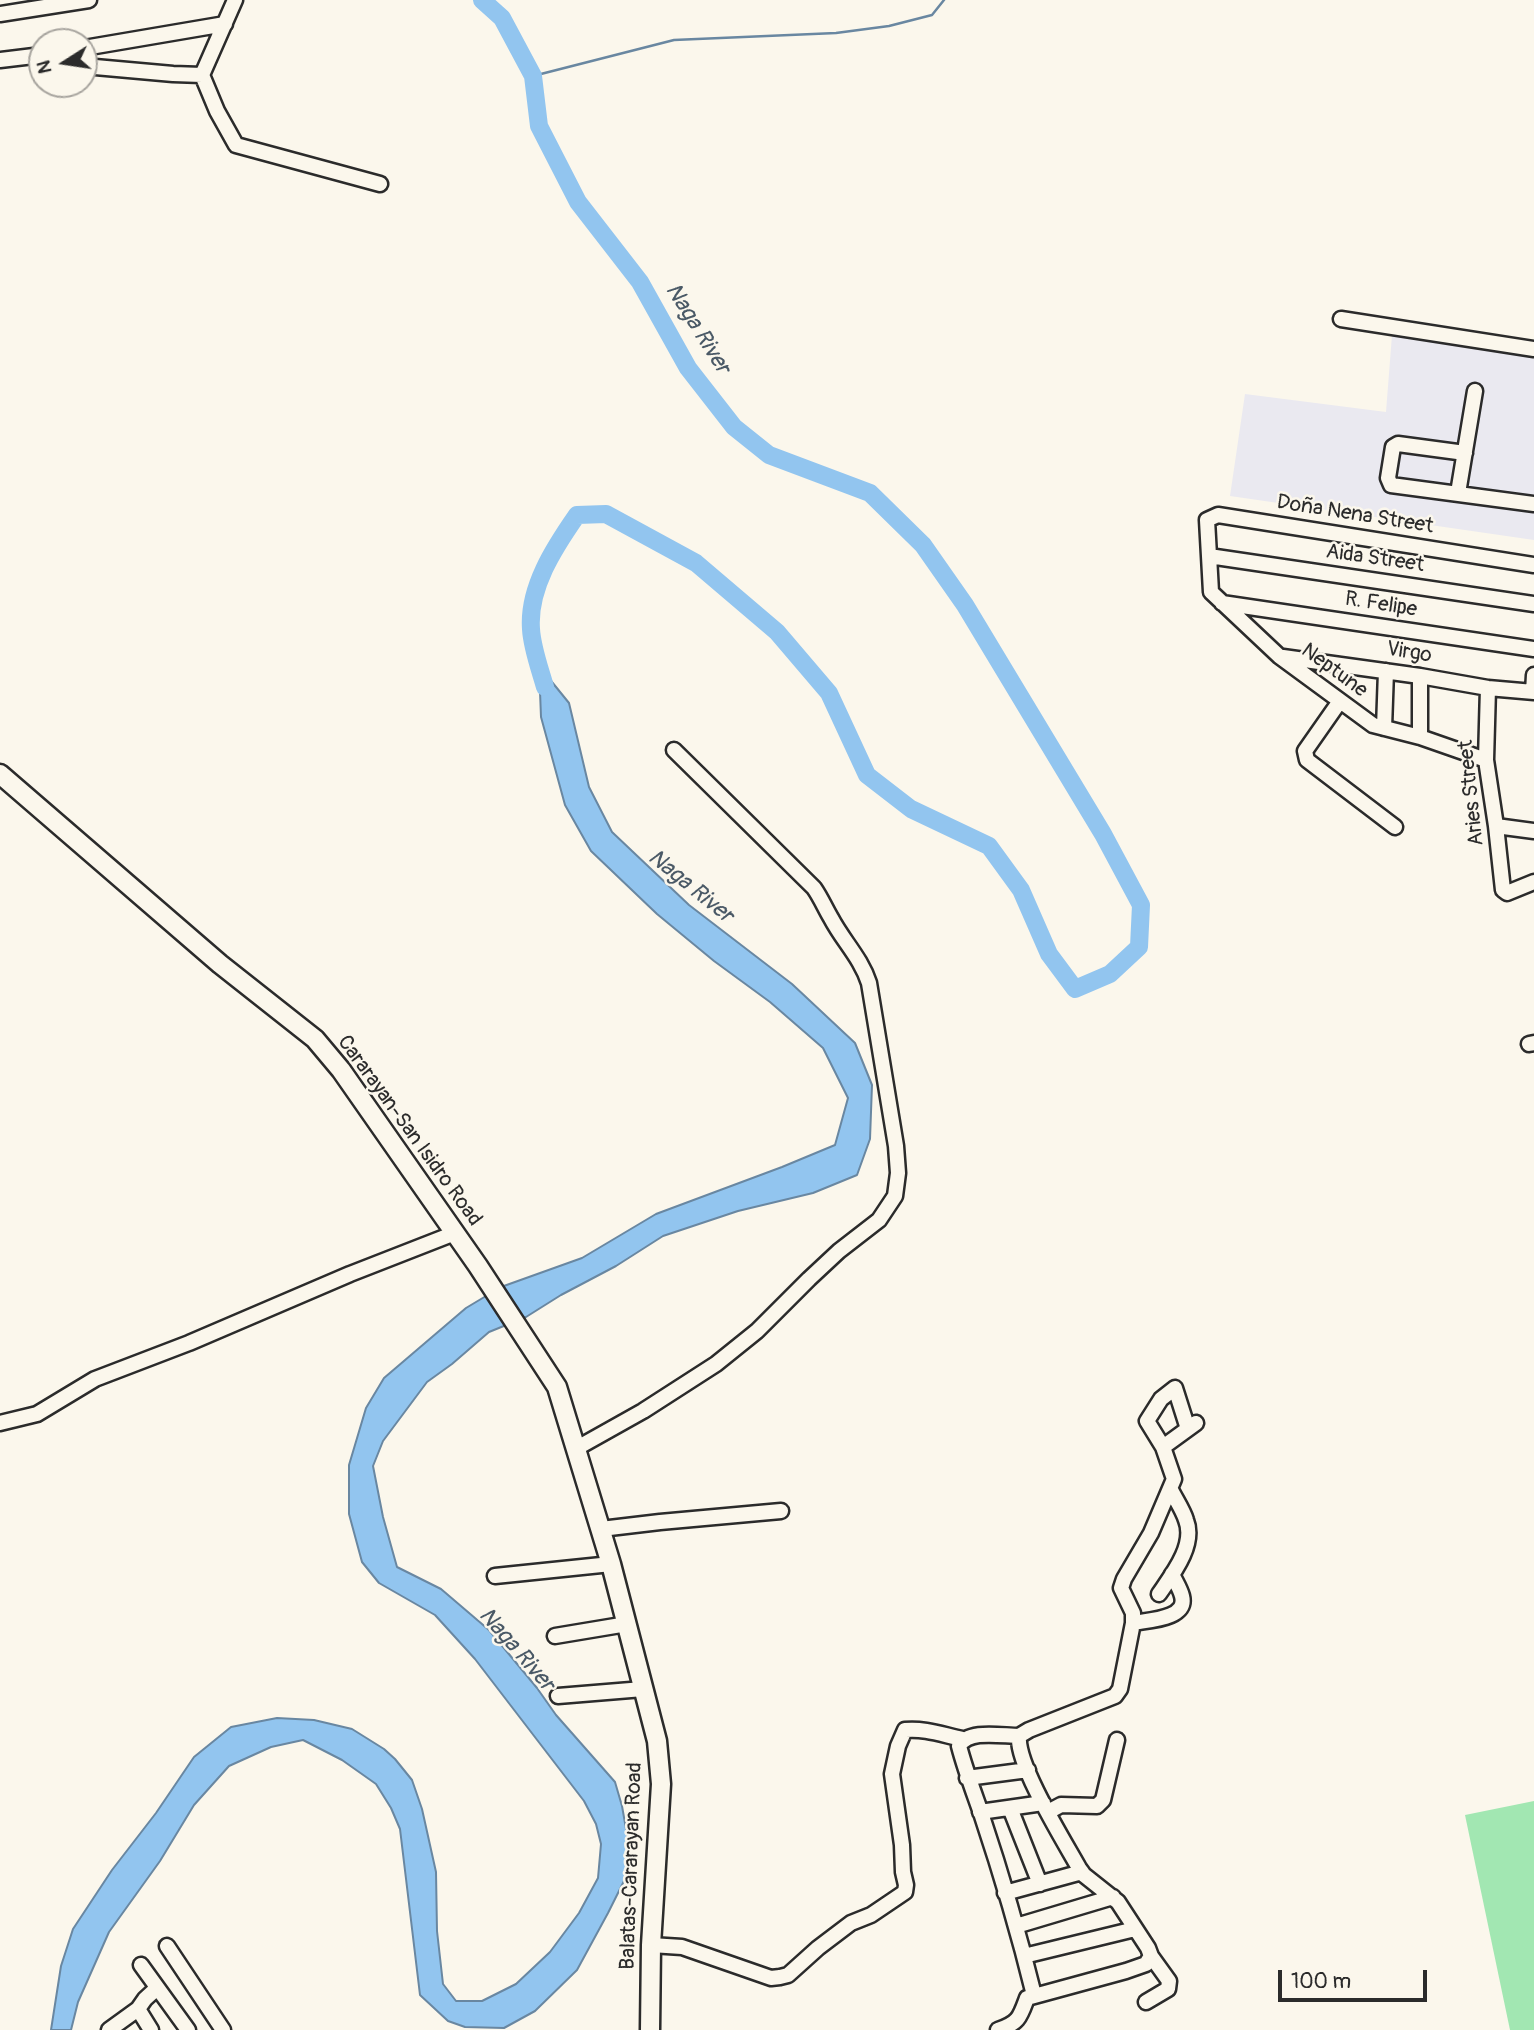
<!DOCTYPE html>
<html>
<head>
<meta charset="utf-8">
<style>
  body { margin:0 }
  #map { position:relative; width:1534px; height:2030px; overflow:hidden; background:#fbf7ec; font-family:Pangolin,sans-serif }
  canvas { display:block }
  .north { position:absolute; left:28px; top:28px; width:70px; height:70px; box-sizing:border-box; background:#fbf7ec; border:2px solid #a8a59f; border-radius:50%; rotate:258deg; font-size:19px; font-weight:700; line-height:28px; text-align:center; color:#2b2b2b }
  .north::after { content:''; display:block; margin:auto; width:24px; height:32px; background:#2b2b2b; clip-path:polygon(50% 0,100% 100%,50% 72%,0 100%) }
  .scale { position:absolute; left:1278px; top:1970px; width:149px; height:32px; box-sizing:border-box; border:4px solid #2b2b2b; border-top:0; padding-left:9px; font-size:21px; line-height:24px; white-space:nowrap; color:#2b2b2b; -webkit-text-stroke:5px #fbf7ec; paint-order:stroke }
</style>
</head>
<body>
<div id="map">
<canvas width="1534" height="2030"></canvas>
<div class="north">N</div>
<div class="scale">100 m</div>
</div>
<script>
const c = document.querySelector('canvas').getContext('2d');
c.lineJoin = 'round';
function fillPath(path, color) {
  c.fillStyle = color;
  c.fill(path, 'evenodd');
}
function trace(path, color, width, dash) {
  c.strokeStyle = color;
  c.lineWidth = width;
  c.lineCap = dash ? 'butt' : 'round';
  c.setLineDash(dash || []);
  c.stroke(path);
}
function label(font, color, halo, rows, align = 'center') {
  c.font = font + ' Pangolin,sans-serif';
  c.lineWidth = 5;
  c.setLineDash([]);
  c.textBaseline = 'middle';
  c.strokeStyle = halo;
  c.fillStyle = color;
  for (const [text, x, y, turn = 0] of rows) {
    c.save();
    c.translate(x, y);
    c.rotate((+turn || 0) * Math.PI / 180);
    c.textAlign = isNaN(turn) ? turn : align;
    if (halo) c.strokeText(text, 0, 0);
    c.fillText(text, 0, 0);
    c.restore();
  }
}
const built = new Path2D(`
  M1392 335 1534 358V540L1230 496 1245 394 1386 412Z`);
const green = new Path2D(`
  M1534 1801V2030H1510L1465 1815Z`);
const water = new Path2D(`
  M539 666 569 703 589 787 612 832 689 905 792 984 855 1043 872 1085 870 1139 857 1175 813 1193 738 1211 663 1236 616 1266 561 1295 526 1317 489 1332 452 1364 427 1382 383 1441 373 1466 383 1517 397 1567 441 1589 489 1630 537 1688 556 1715 615 1782 622 1806 628 1840 630 1869 608 1913 577 1970 535 2011 504 2028 465 2027 448 2021 420 1995 400 1829 391 1808 376 1784 342 1760 303 1740 271 1747 229 1766 194 1805 160 1861 109 1932 78 2002 71 2030H51L61 1966 73 1929 112 1870 156 1813 194 1757 231 1727 277 1718 314 1720 352 1729 384 1749 395 1759 412 1780 422 1809 436 1872 437 1931 443 1984 456 2001H482L516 1984 550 1952 579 1913 598 1878 601 1844 596 1824 584 1801 475 1659 435 1615 379 1583 362 1562 349 1514V1465L366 1408 384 1378 466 1308 501 1287 582 1258 656 1214 782 1167 835 1145 848 1098 823 1048 770 1002 714 961 657 914 591 851 565 805 541 717Z`);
const stream = new Path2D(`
  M533 76 674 40 836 33 889 26 932 15 944 0`);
const river = new Path2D(`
  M482 0 502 18 533 76 539 126 578 202 640 282 688 368 734 427 769 455 870 493 923 545 965 605 1103 834 1141 905 1139 947 1110 974 1075 989 1049 954 1021 890 989 846 911 809 867 775 829 693 777 632 696 563 606 514 577 515C554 548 528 588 531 629 532 648 540 669 545 687`);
const minor = new Path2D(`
  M235 0 202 75 217 111 236 145 380 184
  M0 14 89 0
  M84 48 225 24
  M0 60 42 55
  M84 66 173 74 202 75
  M1341 319 1534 349
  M1465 453 1398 444 1393 447 1388 478 1391 485 1534 504
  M1458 493 1475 391
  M1209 556 1534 604
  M1222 603 1534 649
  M1283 657 1420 676 1488 688 1534 692
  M1420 676V737
  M1488 688 1486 760 1496 826 1503 890 1507 893 1534 882
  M1533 692 1534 675
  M1340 701 1305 751 1307 760 1395 827
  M1384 728 1386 671
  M1486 760 1420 737 1373 725 1279 656 1211 592 1207 520 1218 515 1534 565
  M1496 826 1534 831
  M1529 1044 1534 1043
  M0 1423 37 1414 95 1379 189 1343 350 1274 455 1233
  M1163 1447 1147 1421 1161 1399 1175 1388 1188 1429
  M577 1448 643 1411 716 1364 757 1331 809 1279 839 1251 879 1220 895 1196 898 1173 896 1146 869 983C861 958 843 941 831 918 825 908 821 898 814 888L674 750
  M601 1529 660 1522 781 1511
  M495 1576 611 1564
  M1159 1594C1172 1575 1196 1545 1186 1520 1183 1510 1176 1500 1171 1490
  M1133 1623C1149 1620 1188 1619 1182 1596 1180 1588 1175 1581 1172 1574
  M555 1636 627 1624
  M558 1696 643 1689
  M1019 1736C1001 1736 969 1729 959 1746 965 1769 973 1790 981 1813 1001 1873 1019 1934 1034 1995
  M967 1778 1028 1770
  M1010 1808 1040 1884
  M980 1812 1043 1803
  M1048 1812 1061 1805 1097 1806 1103 1800 1117 1740
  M1005 1893 1082 1872
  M1016 1926 1113 1897
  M651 1945 682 1947 771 1978 780 1977 788 1975 818 1948 851 1923 871 1915 905 1892 906 1885 903 1872 902 1845 892 1774 898 1746 905 1730C925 1728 943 1735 963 1739
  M167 1946 223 2030
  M1024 1956 1135 1929
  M141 1965 188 2030
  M1146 2002 1168 1989 1169 1981 1151 1956
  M109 2030 138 2009
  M151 2030 138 2009 145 1999 157 1988
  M998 2030C1019 2023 1020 2017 1027 1998L1126 1971 1146 1964 1151 1956 1148 1948 1118 1902 1084 1875 1079 1868C1064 1841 1016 1764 1019 1736L1029 1730 1115 1696 1120 1689 1133 1623V1613L1121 1588 1124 1579 1151 1533 1174 1479 1163 1447 1196 1423`);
const major = new Path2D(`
  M0 774 220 964 315 1039 341 1070 478 1266 557 1387 611 1564 657 1741 661 1784 651 1945 650 2030`);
const streetNames = [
  ["Doña Nena Street",1355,515,9],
  ["Aida Street",1375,559,8],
  ["R. Felipe",1381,605,9],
  ["Virgo",1409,653,9],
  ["Neptune",1334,671,36],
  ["Aries Street",1472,793,-96],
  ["Cararayan-San Isidro Road",409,1131,54],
  ["Balatas-Cararayan Road",632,1866,-88]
];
const waterNames = [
  ["Naga River",697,329,58],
  ["Naga River",690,887,39],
  ["Naga River",516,1650,49]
];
fillPath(built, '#eae9f0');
fillPath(green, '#a2e7b2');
fillPath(water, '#92c5ef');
trace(water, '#6987a1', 2);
trace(stream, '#6987a1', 2.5);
trace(river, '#92c5ef', 18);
trace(minor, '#2b2b2b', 19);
trace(major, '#2b2b2b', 23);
trace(minor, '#fbf7ec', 14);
trace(major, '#fbf7ec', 18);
label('21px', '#2b2b2b', '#fbf7ec', streetNames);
label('italic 23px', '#4a5966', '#fbf7ec', waterNames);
</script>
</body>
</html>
